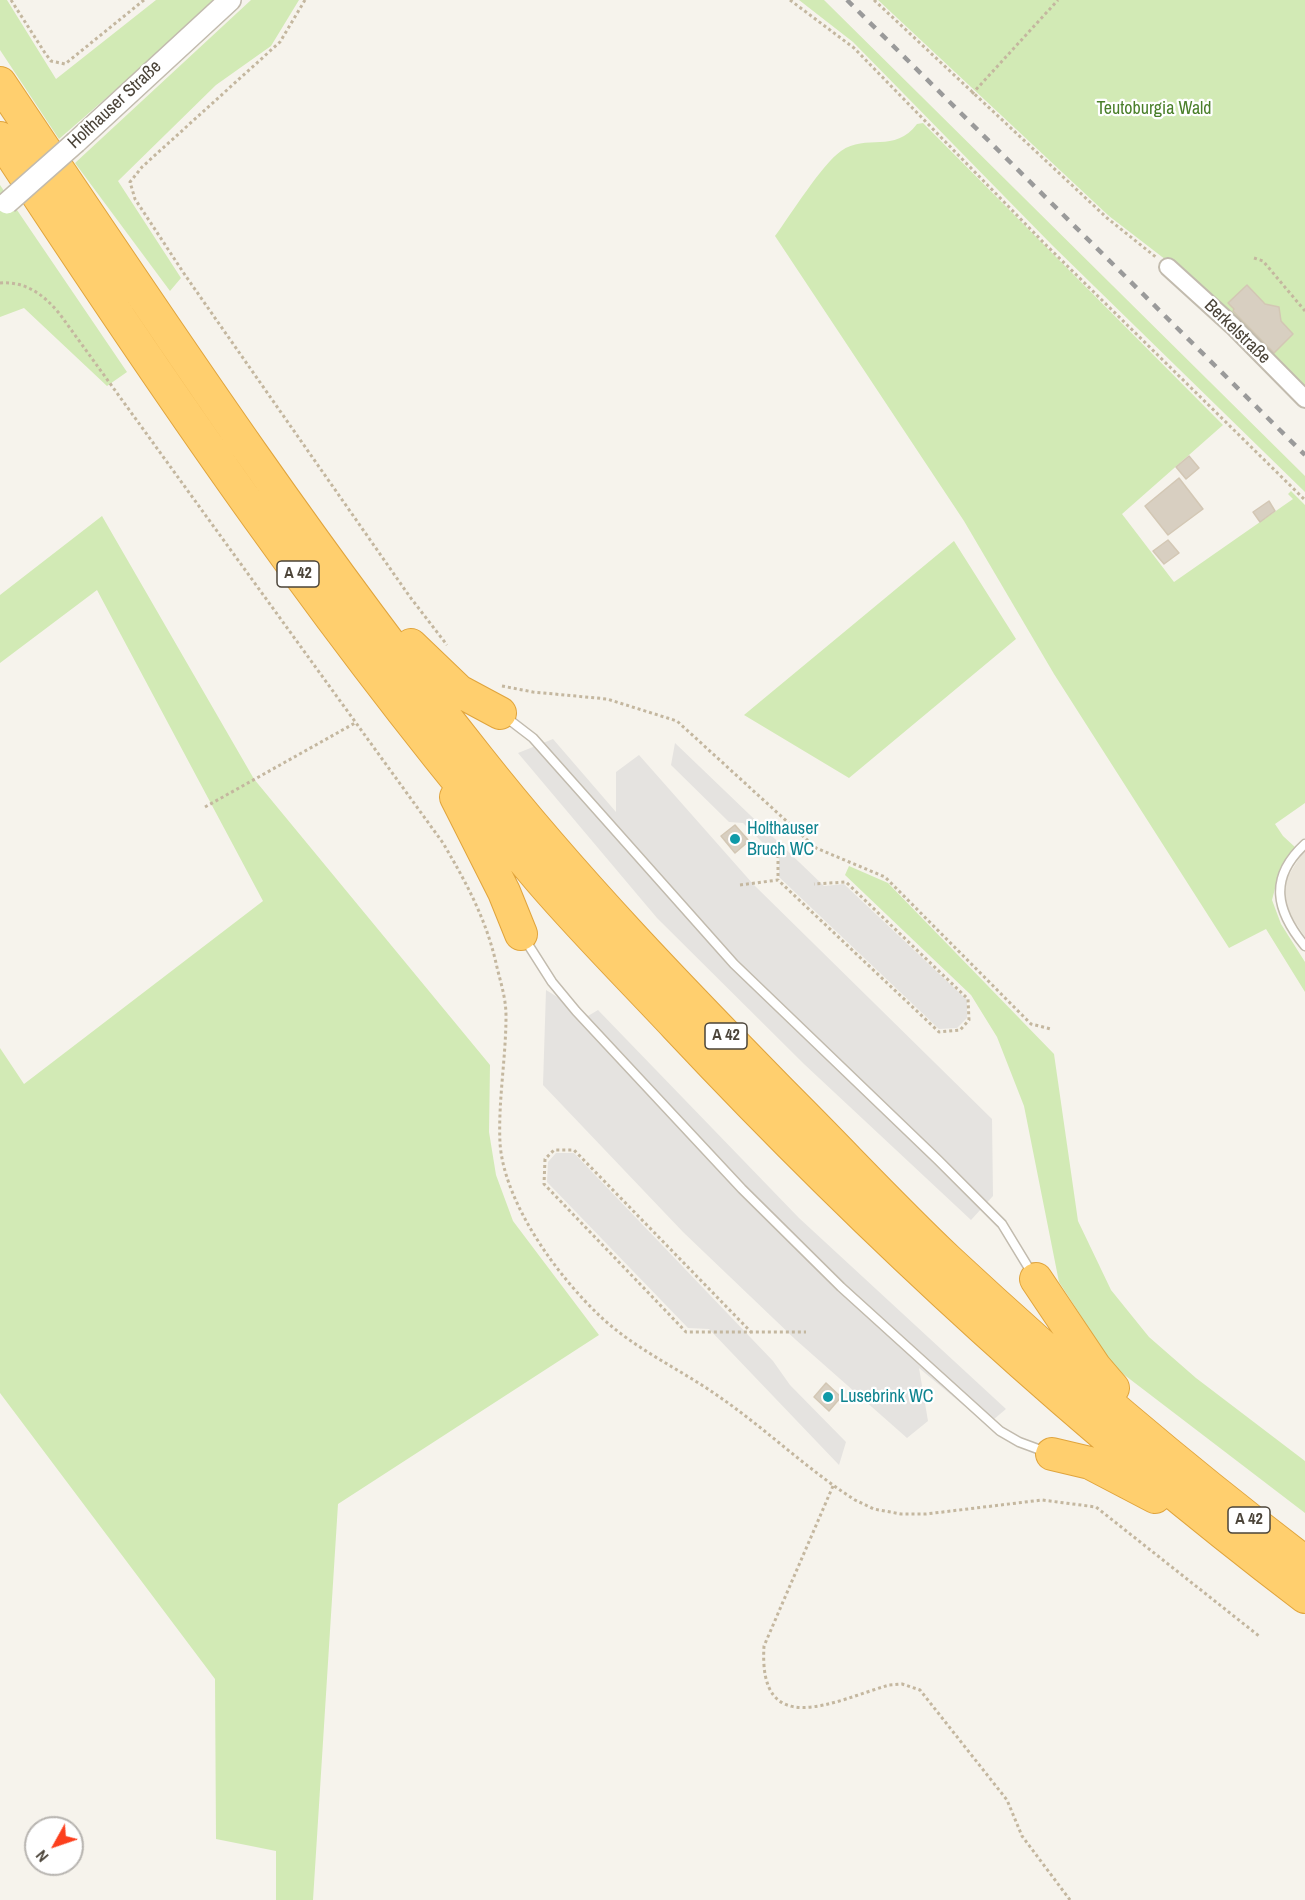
<!DOCTYPE html>
<html>
<head>
<meta charset="utf-8">
<style>
  body { margin:0 }
  #map { position:relative; width:1305px; height:1900px; overflow:hidden; background:#f6f3ec; font-family:"Archivo Narrow",sans-serif }
  canvas { display:block }
  .north { position:absolute; left:24px; top:1816px; width:60px; height:60px; box-sizing:border-box; background:#fff; border:2px solid #b7b4b0; border-radius:50%; rotate:230deg; font-size:16px; font-weight:700; line-height:24px; text-align:center; color:#4b4439 }
  .north::after { content:''; display:block; margin:auto; width:21px; height:27px; background:#fc3f1d; clip-path:polygon(50% 0,100% 100%,50% 72%,0 100%) }
</style>
</head>
<body>
<div id="map">
<canvas width="1305" height="1900"></canvas>
<div class="north">N</div>
</div>
<script>
const c = document.querySelector('canvas').getContext('2d');
c.lineJoin = 'round';
function fillPath(path, color) {
  c.fillStyle = color;
  c.fill(path, 'evenodd');
}
function trace(path, color, width, dash) {
  c.strokeStyle = color;
  c.lineWidth = width;
  c.lineCap = dash ? 'butt' : 'round';
  c.setLineDash(dash || []);
  c.stroke(path);
}
function label(font, color, halo, rows, align = 'center') {
  c.font = font + ' "Archivo Narrow",sans-serif';
  c.lineWidth = 4.5;
  c.setLineDash([]);
  c.textBaseline = 'middle';
  c.strokeStyle = halo;
  c.fillStyle = color;
  for (const [text, x, y, turn = 0] of rows) {
    c.save();
    c.translate(x, y);
    c.rotate((+turn || 0) * Math.PI / 180);
    c.textAlign = isNaN(turn) ? turn : align;
    if (halo) c.strokeText(text, 0, 0);
    c.fillText(text, 0, 0);
    c.restore();
  }
}
const residential = new Path2D(`
  M1305 849V937L1289 913 1284 895 1285 881Z`);
const green = new Path2D(`
  M0 0H7L56 79 156 0H219L59 139 0 50Z
  M251 0H299L271 46 216 85 118 181 181 278 170 291 75 163Z
  M799 0H824L1305 476V492L1052 245 853 42Z
  M878 0H1305V393L1218 300 1109 216Z
  M923 123 1223 425 1122 514 1174 582 1293 499 1288 494 1291 491 1305 505V803L1275 824 1283 836 1296 848 1278 877 1272 900 1281 924 1305 962V992L1266 929 1229 948 1054 674 964 521 775 236C790 216 822 164 841 151 866 133 895 154 917 124Z
  M0 185 127 372 107 386 24 308 0 317Z
  M102 516 254 779 490 1065 489 1132 496 1175 513 1221 599 1335 338 1504 313 1900H276V1851L216 1839 215 1679 0 1393V1048L24 1084 263 901 97 590 0 663V595Z
  M954 541 1016 639 849 778 744 715Z
  M849 866 888 883 1054 1054 1078 1221 1111 1290 1149 1337 1196 1378 1305 1461V1513L1114 1367 1059 1282 1024 1106 997 1037 971 995 845 875Z`);
const parking = new Path2D(`
  M553 739 616 812V772L639 755 753 884 992 1119 993 1196 971 1220 804 1064 657 918 518 753Z
  M675 743 824 886 844 884 967 1000V1018L957 1028 939 1029 779 877V859L743 823 729 822 671 765Z
  M546 990 588 1016 598 1010 799 1218 1006 1409 987 1425 919 1368 928 1421 907 1438 796 1340 683 1232 543 1085Z
  M556 1153H574L773 1361 790 1385 846 1442 839 1465 709 1329 688 1328 547 1182 548 1162Z`);
const building = new Path2D(`
  M1247 285 1265 304 1279 307 1281 321 1293 334 1274 353 1233 311 1234 309 1228 303Z
  M1189 456 1199 468 1186 479 1176 467Z
  M1179 478 1203 509 1168 535 1145 506Z
  M1269 501 1275 511 1260 522 1253 512Z
  M1168 540 1179 553 1164 564 1153 551Z
  M735 825 749 841 735 853 721 836Z
  M826 1383 841 1397 829 1411 814 1397Z`);
const path = new Path2D(`
  M11 0 45 53 51 61 65 64 144 0
  M305 0 280 42 142 167 130 182 135 199 185 275 410 597 447 645
  M790 0 854 48 1044 243 1305 500
  M874 0 1107 218 1157 258
  M972 94 1058 0
  M1254 258 1263 261 1305 311
  M0 283C25 281 43 294 59 313L443 843C466 882 486 919 496 963 500 981 506 997 506 1016 506 1058 498 1101 500 1143 504 1203 558 1277 601 1317 636 1350 682 1370 721 1398 767 1430 808 1470 855 1500L874 1509 901 1514H926L1042 1500 1096 1507 1259 1636
  M502 686 533 692 607 699 677 721 816 848 885 877 1031 1024 1051 1029
  M205 807 355 723
  M778 849V880
  M740 885 778 880 939 1032 960 1030 969 1020 968 999 846 882 814 884
  M752 1333 574 1150H554L545 1159 544 1184 686 1332H806
  M833 1486 764 1646C758 1742 834 1701 889 1685L902 1684 920 1690 1007 1800 1022 1836 1070 1900`);
const service = new Path2D(`
  M503 715 533 738 734 964 938 1160 1002 1224 1033 1275
  M1305 844C1268 878 1276 911 1305 946
  M524 938 552 982 576 1011 742 1189 841 1287 1000 1431 1019 1442 1046 1452`);
const minor = new Path2D(`
  M1168 267 1233 326 1305 399`);
const tertiary = new Path2D(`
  M76 142 230 0`);
const motorway = new Path2D(`
  M0 83C154 312 306 542 478 758 575 881 684 993 793 1104 845 1156 895 1210 948 1260 1062 1366 1181 1468 1305 1562
  M0 138C168 394 341 648 541 881 584 931 631 978 676 1026 872 1235 1077 1423 1305 1597
  M411 645 459 691 500 713
  M456 797 504 892 521 934
  M1036 1279 1095 1367 1113 1388
  M1052 1454 1090 1463 1155 1497`);
const rail = new Path2D(`
  M847 0 1305 455`);
const tertiaryBridge = new Path2D(`
  M7 203 76 142`);
const markers = [
  [735,839,6,"#0f9aa8"],
  [828,1397,6,"#0f9aa8"]
];
const shields = [
  [298,574,42],
  [726,1036,42],
  [1249,1520,42]
];
const shieldNames = [
  ["A 42",298,574],
  ["A 42",726,1036],
  ["A 42",1249,1520]
];
const streetNames = [
  ["Holthauser Straße",115,105,-43],
  ["Berkelstraße",1237,332,44]
];
const parkNames = [
  ["Teutoburgia Wald",1154,109]
];
const cultureNames = [
  ["Holthauser",747,829],
  ["Bruch WC",747,850],
  ["Lusebrink WC",840,1397]
];
fillPath(residential, '#eae5da');
fillPath(green, '#d2eab5');
fillPath(parking, '#e5e3e0');
fillPath(building, '#d8cfc1');
trace(building, '#d3c7b4', 1.5);
trace(service, '#c2bbae', 11);
trace(minor, '#c2bbae', 20);
trace(tertiary, '#c2bbae', 24);
trace(motorway, '#e0a43c', 34);
trace(path, '#c4b79f', 3, [3, 3]);
trace(service, '#fff', 8);
trace(minor, '#fff', 16);
trace(tertiary, '#fff', 21);
trace(motorway, '#ffcf6e', 32);
trace(rail, '#9a9a9a', 4.5, [8, 8]);
trace(tertiaryBridge, '#c2bbae', 24, []);
trace(tertiaryBridge, '#fff', 21);
for (const [x, y, r, color] of markers) {
  const dot = new Path2D();
  dot.arc(x, y, r, 0, 2 * Math.PI);
  c.fillStyle = color;
  c.fill(dot);
  trace(dot, '#fff', 2);
}
for (const [x, y, w] of shields) {
  const box = new Path2D();
  box.roundRect(x - w / 2, y - 13, w, 26, 4.5);
  c.fillStyle = '#fff';
  c.fill(box);
  trace(box, '#4b4439', 1.5);
}
label('bold 16px', '#4b4439', null, shieldNames);
label('18px', '#4b4439', '#fff', streetNames);
label('18px', '#4a7f2a', '#fff', parkNames);
label('18px', '#0d838f', '#fff', cultureNames, 'left');
</script>
</body>
</html>
